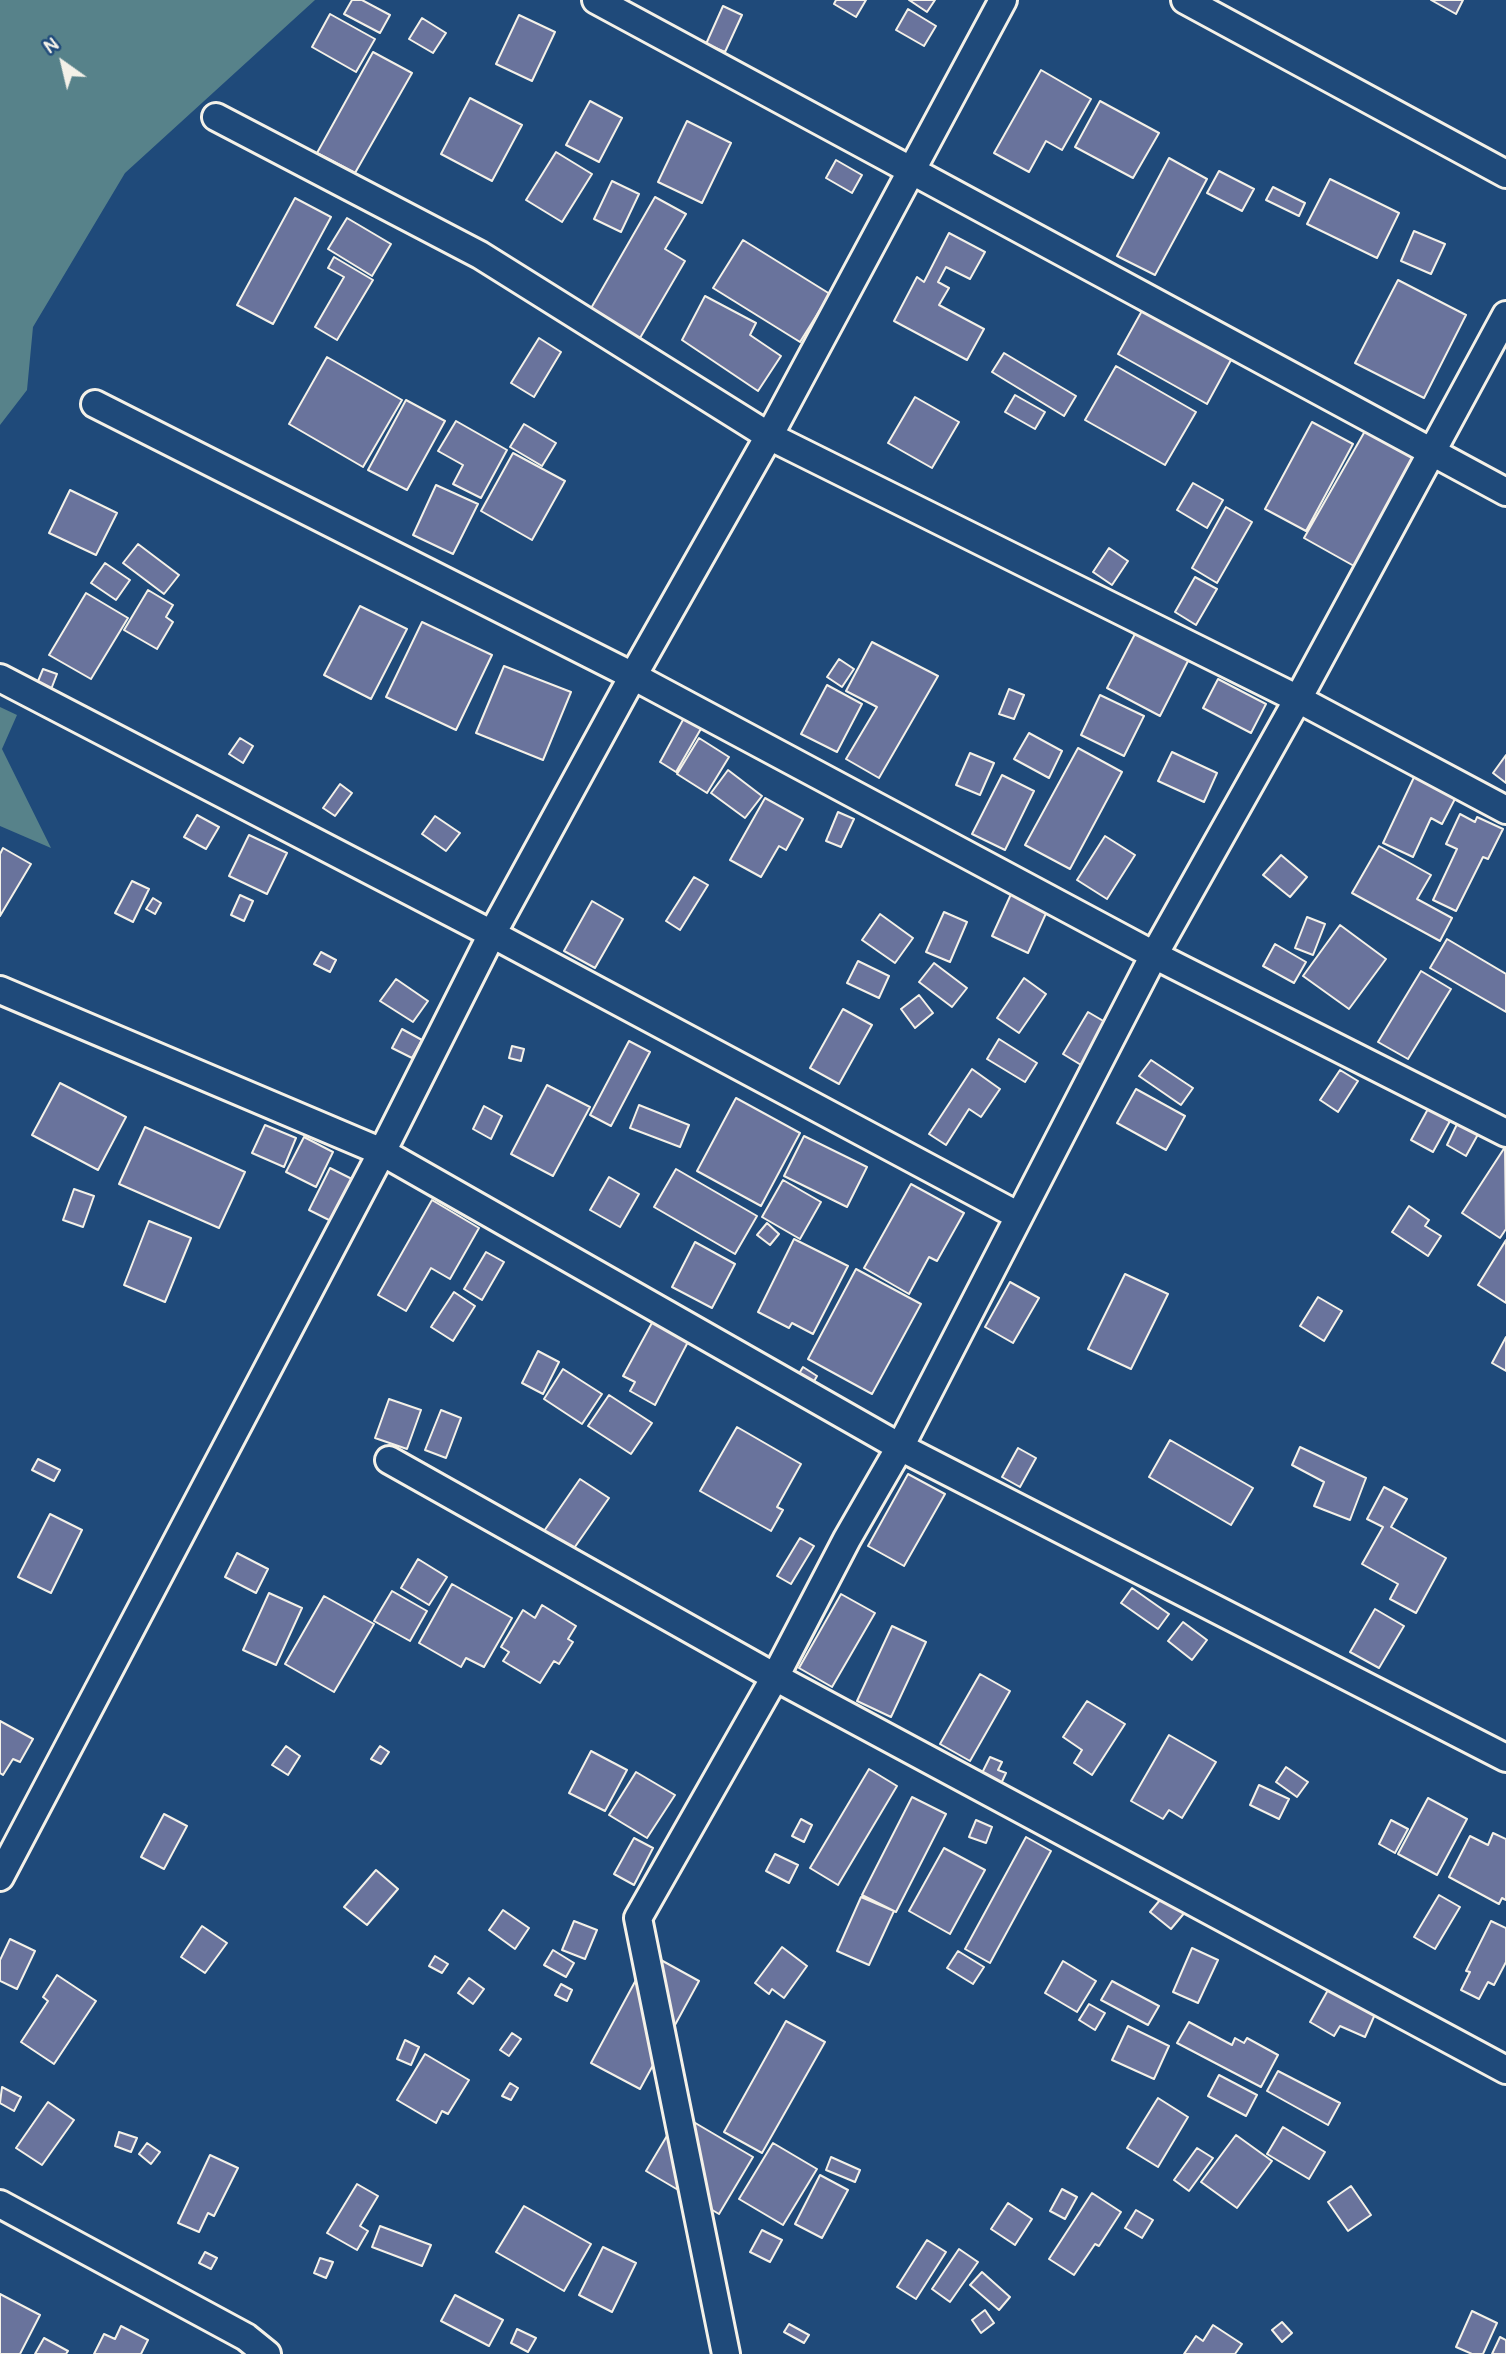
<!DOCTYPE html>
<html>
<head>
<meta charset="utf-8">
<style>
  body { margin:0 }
  #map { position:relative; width:1506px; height:2354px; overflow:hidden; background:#1f4a7a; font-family:Pangolin,sans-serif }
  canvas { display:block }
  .north { position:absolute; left:28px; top:28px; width:70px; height:70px; -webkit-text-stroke:5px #1f4a7a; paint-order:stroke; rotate:326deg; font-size:19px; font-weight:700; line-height:28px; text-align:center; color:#f4f1e8 }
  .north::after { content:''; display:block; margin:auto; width:24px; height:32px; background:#f4f1e8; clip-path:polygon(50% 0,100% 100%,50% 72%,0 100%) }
</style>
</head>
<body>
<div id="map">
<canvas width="1506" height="2354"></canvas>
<div class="north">N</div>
</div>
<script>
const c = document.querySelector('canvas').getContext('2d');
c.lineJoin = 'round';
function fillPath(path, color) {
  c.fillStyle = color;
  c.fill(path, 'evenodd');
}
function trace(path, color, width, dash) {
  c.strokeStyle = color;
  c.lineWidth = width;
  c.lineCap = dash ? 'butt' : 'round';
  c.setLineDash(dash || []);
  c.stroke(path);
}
const green = new Path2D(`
  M0 0H315L125 173 33 327 27 390 0 425Z
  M0 707 17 715 2 749 51 848 0 826Z`);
const building = new Path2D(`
  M352 0H362L390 15 380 33 344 14Z
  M836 0H866L856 17 834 4Z
  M909 0H935L927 12Z
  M1431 0H1463L1456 14Z
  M723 6 742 15 725 52 706 44Z
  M908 9 936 26 924 46 896 30Z
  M330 14 375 39 356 72 312 47Z
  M519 15 555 32 532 81 496 64Z
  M422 18 446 33 433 53 409 39Z
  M373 52 412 73 355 173 317 153Z
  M1041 70 1091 99 1062 150 1046 141 1029 172 994 153Z
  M470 98 522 125 492 181 441 154Z
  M590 101 622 118 599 162 566 145Z
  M1100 101 1159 133 1133 178 1075 147Z
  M687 121 731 143 702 203 658 182Z
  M556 152 592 174 562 222 526 200Z
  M1169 158 1207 179 1155 275 1117 256Z
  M836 160 862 175 852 193 826 178Z
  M1219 171 1254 189 1242 211 1207 193Z
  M1330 179 1399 213 1377 258 1307 224Z
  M612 181 639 194 621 232 594 219Z
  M1273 187 1305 203 1299 216 1266 200Z
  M655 197 686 214 665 249 685 261 640 338 590 310Z
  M295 198 331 217 273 324 237 305Z
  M347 218 391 244 372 276 328 249Z
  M1414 231 1445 244 1431 274 1401 261Z
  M949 233 985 252 970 279 946 267 938 282 949 288 939 305 984 329 967 360 894 321 917 277 924 282Z
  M743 240 830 294 800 342 713 288Z
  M334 257 373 280 337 340 315 327 344 277 328 268Z
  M1398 280 1466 315 1424 398 1355 363Z
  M705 296 756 323 750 335 781 356 758 391 682 340Z
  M1148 300 1237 349 1207 404 1118 354Z
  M539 338 561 352 534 397 511 383Z
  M1004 353 1076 396 1064 416 992 372Z
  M327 357 402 400 363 467 289 424Z
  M1116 366 1196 412 1165 465 1085 420Z
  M1015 395 1045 412 1035 429 1005 412Z
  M915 397 959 422 932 468 888 443Z
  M406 400 445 421 407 490 368 470Z
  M456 421 507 450 481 498 453 484 463 465 438 451Z
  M1312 422 1353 444 1306 531 1265 509Z
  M524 424 556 443 542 466 510 447Z
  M1369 424 1418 451 1354 566 1304 538Z
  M513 453 565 481 532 540 481 511Z
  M1193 483 1223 500 1207 528 1177 510Z
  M436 485 478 504 453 554 413 535Z
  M70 490 117 513 96 555 49 533Z
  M1226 507 1252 522 1217 583 1192 568Z
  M138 544 179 575 164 594 123 563Z
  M1109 548 1128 561 1112 585 1093 572Z
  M105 563 130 580 116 600 91 583Z
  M1195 577 1217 589 1196 625 1175 612Z
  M148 590 173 605 166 617 173 622 157 649 124 630Z
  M86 593 128 618 91 679 49 655Z
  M360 606 407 629 371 699 324 675Z
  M422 622 492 655 456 730 386 697Z
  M1136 632 1189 659 1160 716 1107 688Z
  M872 642 938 676 879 778 846 759 877 707 846 691Z
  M839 659 854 669 842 687 827 677Z
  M504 666 571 692 543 760 476 733Z
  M43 669 57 674 50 692 36 686Z
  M1218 679 1266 704 1251 733 1203 708Z
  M827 685 862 704 837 752 801 734Z
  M1009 689 1024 695 1014 719 999 714Z
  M1100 695 1144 716 1124 756 1081 735Z
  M684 718 702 727 676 772 660 762Z
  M1029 733 1062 751 1049 778 1014 759Z
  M240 738 253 746 243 763 229 754Z
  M699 738 729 757 707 793 677 774Z
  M1078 748 1122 772 1070 869 1025 845Z
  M1172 752 1217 773 1204 802 1158 781Z
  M970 753 994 763 980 795 956 785Z
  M1506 755V783L1493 773Z
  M728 770 762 796 745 818 711 793Z
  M1416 773 1457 795 1442 824 1431 818 1413 857 1383 843Z
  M1002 775 1034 791 1005 850 972 834Z
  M340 784 352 793 335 816 323 808Z
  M765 798 803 819 786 850 779 846 761 877 730 860Z
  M838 812 854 819 841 847 826 841Z
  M1460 814 1475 822 1477 817 1503 829 1488 859 1483 857 1456 911 1433 900 1457 849 1446 844Z
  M197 815 219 827 206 849 184 837Z
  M435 816 460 833 446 851 422 834Z
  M249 835 287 853 267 894 229 876Z
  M1105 836 1135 855 1107 899 1077 880Z
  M1379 846 1431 875 1417 899 1452 918 1440 941 1352 893Z
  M3 848 31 864 0 916V854Z
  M1281 855 1307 877 1290 897 1263 875Z
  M694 877 708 885 680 930 666 921Z
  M132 881 149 889 133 922 115 913Z
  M1012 892 1048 909 1028 953 992 936Z
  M240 895 253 901 244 921 231 915Z
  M153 898 161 903 155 914 146 909Z
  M592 901 623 919 595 968 564 951Z
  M944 912 967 922 950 962 926 952Z
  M880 914 913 938 895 963 862 940Z
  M1307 917 1325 924 1313 955 1295 948Z
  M1340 925 1386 959 1349 1009 1303 976Z
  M1447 939 1506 974V1012L1430 968Z
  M1275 944 1306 962 1294 983 1263 966Z
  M321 952 336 960 330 972 314 964Z
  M858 961 889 976 879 998 847 983Z
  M934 963 967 988 952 1007 919 982Z
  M1421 971 1451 989 1408 1059 1378 1042Z
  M1024 978 1046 994 1019 1033 997 1018Z
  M396 979 428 1001 413 1022 380 1001Z
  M919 995 933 1013 915 1028 901 1009Z
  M843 1009 872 1025 839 1084 810 1068Z
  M1088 1012 1112 1026 1086 1068 1063 1054Z
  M402 1029 422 1040 412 1058 392 1048Z
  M999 1039 1037 1063 1025 1082 987 1059Z
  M629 1041 650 1052 611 1126 590 1115Z
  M512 1046 524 1049 521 1061 509 1058Z
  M1151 1060 1193 1088 1181 1105 1139 1076Z
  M972 1069 1000 1089 981 1117 969 1109 946 1145 929 1134Z
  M1340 1070 1358 1081 1338 1112 1320 1100Z
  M60 1083 126 1117 98 1170 32 1135Z
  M547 1085 590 1107 553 1176 511 1154Z
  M1136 1089 1185 1116 1166 1150 1117 1123Z
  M736 1098 800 1133 761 1206 697 1171Z
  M639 1105 689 1125 680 1147 630 1128Z
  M484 1106 502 1116 491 1139 473 1129Z
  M1428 1109 1450 1121 1433 1152 1411 1140Z
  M1460 1118 1481 1129 1466 1156 1447 1145Z
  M265 1125 296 1138 284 1167 252 1153Z
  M145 1127 245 1172 219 1228 119 1184Z
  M804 1136 867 1167 847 1207 784 1176Z
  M304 1137 333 1152 316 1187 286 1172Z
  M1505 1147 1506 1229 1500 1238 1462 1213Z
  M330 1168 352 1179 331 1221 309 1210Z
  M676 1169 757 1216 735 1254 654 1207Z
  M609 1177 639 1194 620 1227 590 1210Z
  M783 1180 821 1202 800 1239 762 1217Z
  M911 1184 964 1213 937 1261 929 1257 909 1294 864 1268Z
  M74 1189 94 1196 83 1227 63 1220Z
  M432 1200 479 1228 450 1279 431 1268 406 1311 378 1295Z
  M1409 1206 1429 1220 1425 1226 1441 1236 1428 1256 1392 1232Z
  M149 1221 191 1238 165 1302 124 1285Z
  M767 1223 779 1234 770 1245 757 1235Z
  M794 1239 848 1266 813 1334 792 1323 789 1328 758 1312Z
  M1506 1240V1303L1478 1285Z
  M695 1242 735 1264 712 1308 672 1287Z
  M486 1252 504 1262 482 1300 464 1289Z
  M856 1269 921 1304 872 1394 808 1359Z
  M1125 1274 1168 1294 1131 1369 1088 1349Z
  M1010 1282 1039 1298 1013 1343 985 1327Z
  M454 1292 475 1306 453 1341 431 1327Z
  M1318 1297 1342 1311 1324 1341 1300 1326Z
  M653 1321 689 1340 655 1405 630 1391 635 1382 623 1376Z
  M1506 1337V1371L1492 1363Z
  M538 1351 559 1362 543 1394 522 1383Z
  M803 1367 817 1376 812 1385 797 1377Z
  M563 1369 602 1394 582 1424 544 1399Z
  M609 1395 652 1423 631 1454 588 1426Z
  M389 1399 421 1410 407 1449 375 1438Z
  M441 1410 461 1418 446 1458 425 1450Z
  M737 1427 801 1464 777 1507 783 1510 771 1531 700 1491Z
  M1170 1440 1253 1488 1231 1525 1149 1477Z
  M1300 1447 1366 1478 1350 1520 1314 1506 1324 1482 1292 1465Z
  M1018 1448 1036 1458 1020 1487 1002 1477Z
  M38 1459 60 1470 54 1481 32 1470Z
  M908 1474 945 1494 904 1566 868 1546Z
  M580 1479 609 1498 570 1554 542 1534Z
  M1384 1487 1407 1499 1391 1527 1446 1558 1416 1613 1390 1599 1398 1584 1362 1564 1383 1527 1367 1519Z
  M50 1514 82 1530 51 1593 18 1577Z
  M800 1538 814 1546 791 1584 777 1576Z
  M237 1553 268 1569 256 1593 225 1577Z
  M418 1559 447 1577 429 1605 401 1588Z
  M452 1584 512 1618 484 1667 466 1658 461 1667 419 1643Z
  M1132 1588 1169 1614 1158 1629 1121 1603Z
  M392 1591 427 1611 410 1641 374 1621Z
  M269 1593 302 1608 276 1665 243 1650Z
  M841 1594 875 1613 832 1687 799 1668Z
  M324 1596 374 1624 334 1692 285 1664Z
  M542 1605 576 1626 568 1639 573 1642 559 1664 554 1661 540 1683 503 1661 509 1652 501 1647 523 1610 535 1618Z
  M1375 1609 1404 1626 1379 1668 1350 1652Z
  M1183 1622 1207 1640 1192 1660 1168 1641Z
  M892 1626 926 1642 891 1717 857 1701Z
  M980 1674 1010 1691 970 1761 940 1744Z
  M1087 1701 1125 1724 1092 1775 1074 1763 1082 1750 1063 1737Z
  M0 1721 33 1739 20 1762 13 1759 3 1775 0 1773Z
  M1169 1735 1216 1762 1182 1818 1169 1810 1163 1819 1131 1801Z
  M286 1746 300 1756 288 1775 272 1765Z
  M380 1746 389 1752 381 1764 371 1759Z
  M591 1751 627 1770 605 1811 569 1793Z
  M990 1757 1002 1762 998 1770 1006 1773 999 1788 979 1779Z
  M1286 1767 1308 1782 1297 1797 1276 1782Z
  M869 1769 897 1786 838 1885 810 1868Z
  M636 1772 675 1795 647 1838 609 1815Z
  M1259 1785 1289 1799 1279 1819 1250 1805Z
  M912 1797 946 1814 896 1912 862 1895Z
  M1428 1798 1467 1819 1437 1875 1398 1854Z
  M164 1814 187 1826 164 1869 141 1857Z
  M801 1819 812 1825 804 1842 792 1836Z
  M976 1820 992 1827 986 1843 969 1837Z
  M1391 1820 1408 1829 1395 1853 1379 1844Z
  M1493 1833 1506 1839V1900L1502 1898 1499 1904 1449 1877 1470 1836 1488 1845Z
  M1026 1837 1051 1851 990 1963 965 1949Z
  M634 1838 653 1848 634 1885 614 1874Z
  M944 1848 985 1870 950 1934 909 1911Z
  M775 1854 798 1865 789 1883 766 1871Z
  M376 1870 398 1889 367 1925 344 1907Z
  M1165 1894 1186 1911 1171 1929 1150 1912Z
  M1439 1895 1460 1907 1435 1949 1414 1937Z
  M861 1897 894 1911 869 1965 837 1951Z
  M503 1910 529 1928 515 1949 489 1930Z
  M574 1921 597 1930 585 1959 562 1950Z
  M1491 1921 1506 1928V1962L1494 1985 1488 1982 1479 1999 1461 1990 1470 1972 1466 1971Z
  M202 1926 227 1943 205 1973 181 1957Z
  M10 1939 35 1951 17 1989 0 1981V1960Z
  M782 1947 807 1966 784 1998 772 1989 769 1994 755 1983Z
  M1192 1948 1218 1960 1198 2003 1173 1992Z
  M553 1950 574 1963 566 1977 544 1965Z
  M958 1951 984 1967 973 1984 947 1968Z
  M650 1954 699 1981 640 2089 591 2063Z
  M435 1956 448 1964 442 1973 429 1966Z
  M1063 1961 1096 1981 1077 2012 1045 1993Z
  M57 1975 96 2001 54 2064 21 2042 48 2001 43 1997Z
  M469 1978 484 1989 473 2004 458 1993Z
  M1112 1981 1159 2006 1148 2025 1101 2000Z
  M561 1984 572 1990 567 2001 555 1995Z
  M1328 1990 1376 2012 1365 2037 1340 2026 1334 2036 1310 2022Z
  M1089 2004 1105 2013 1095 2030 1079 2020Z
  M786 2021 825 2042 762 2153 724 2132Z
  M1189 2022 1232 2045 1235 2038 1244 2043 1247 2038 1278 2055 1261 2087 1177 2043Z
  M1128 2026 1169 2046 1154 2079 1112 2060Z
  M512 2033 521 2039 509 2056 500 2050Z
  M405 2040 419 2047 411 2065 397 2059Z
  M425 2054 469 2080 448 2114 442 2111 436 2123 397 2100Z
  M1278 2071 1340 2103 1328 2125 1267 2091Z
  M1219 2075 1257 2095 1246 2116 1208 2096Z
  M510 2083 518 2088 511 2100 502 2096Z
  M2 2087 21 2097 14 2111 0 2103Z
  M1158 2098 1188 2117 1158 2167 1127 2148Z
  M48 2102 74 2120 42 2165 16 2148Z
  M680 2114 753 2157 719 2214 646 2171Z
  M1283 2127 1325 2152 1309 2179 1267 2154Z
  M119 2132 137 2138 131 2152 115 2146Z
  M1236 2135 1272 2161 1237 2208 1201 2182Z
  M147 2143 160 2152 151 2164 139 2154Z
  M773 2143 817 2169 783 2225 739 2199Z
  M1197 2148 1213 2158 1189 2191 1174 2180Z
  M210 2155 238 2168 214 2216 208 2213 199 2232 178 2223Z
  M831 2157 860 2170 855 2182 826 2170Z
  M820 2175 848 2190 822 2238 795 2224Z
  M357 2184 378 2196 360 2226 368 2231 357 2250 327 2233Z
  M1351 2186 1371 2215 1348 2231 1328 2202Z
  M1062 2189 1077 2197 1065 2219 1050 2211Z
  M1092 2193 1121 2212 1099 2246 1095 2244 1074 2275 1049 2259Z
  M1008 2203 1032 2219 1015 2245 991 2229Z
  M524 2206 591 2244 564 2291 496 2252Z
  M1136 2210 1153 2220 1142 2238 1125 2228Z
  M380 2226 431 2245 422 2266 372 2247Z
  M762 2230 782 2240 770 2262 750 2252Z
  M927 2240 946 2252 916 2299 897 2287Z
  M603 2247 636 2263 612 2312 579 2295Z
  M959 2249 978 2262 950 2302 932 2289Z
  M205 2252 217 2258 211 2269 199 2263Z
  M320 2258 333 2262 326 2278 314 2273Z
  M982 2272 1010 2297 999 2310 970 2285Z
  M0 2294 40 2315 20 2354H0Z
  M455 2295 503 2320 489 2346 441 2321Z
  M985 2310 994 2323 981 2333 972 2320Z
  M1472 2311 1497 2323 1483 2354H1472L1456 2347Z
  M1282 2322 1292 2333 1282 2342 1272 2330Z
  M789 2324 809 2335 804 2343 784 2332Z
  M1213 2325 1242 2344 1235 2354H1184L1196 2336 1203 2341Z
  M121 2326 148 2340 141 2354H94L104 2334 115 2339Z
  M517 2329 536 2338 528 2352 511 2343Z
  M1500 2337 1506 2340V2354H1492Z
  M44 2338 68 2351 66 2354H35Z`);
const minor = new Path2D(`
  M596 0 1506 492
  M1185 0 1506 174
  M216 117 480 255 769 436 1298 699 1506 810
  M95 404 633 676 1154 955 1506 1133
  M0 678 492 934 1019 1216
  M0 990 382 1152 900 1447 1506 1758
  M389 1460 775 1677 1506 2070
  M0 1877 382 1152 492 934 633 676 769 436 1003 0
  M0 2204 246 2337 267 2354
  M726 2354 638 1918 775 1677 847 1539 900 1447 1154 955 1298 699 1506 315`);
fillPath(green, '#57828a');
fillPath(building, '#69739c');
trace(building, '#f4f1e8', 2);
trace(minor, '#f4f1e8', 32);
trace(minor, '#1f4a7a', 26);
</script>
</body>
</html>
